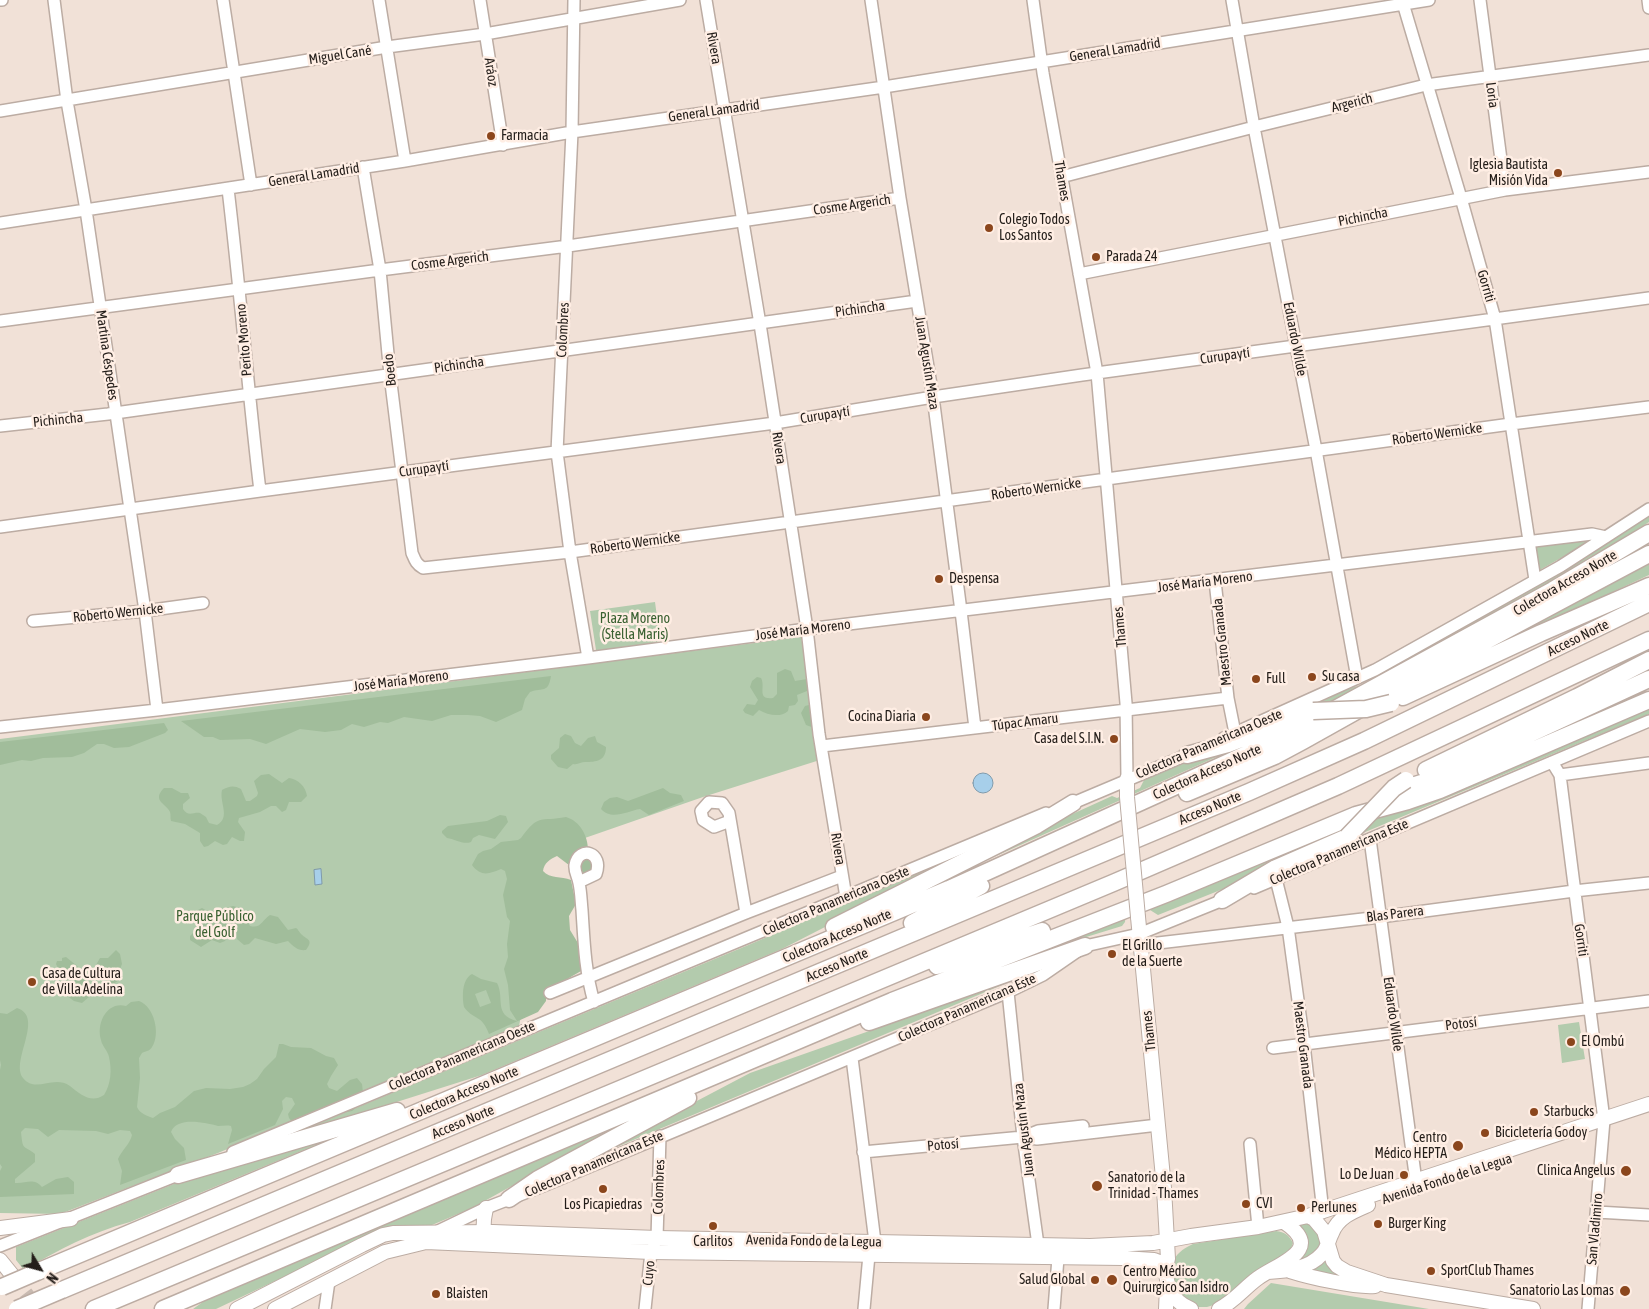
<!DOCTYPE html>
<html>
<head>
<meta charset="utf-8">
<style>
  body { margin:0 }
  #map { position:relative; width:1649px; height:1309px; overflow:hidden; background:#f1e1d7; font-family:"Asap Condensed",sans-serif }
  canvas { display:block }
  .north { position:absolute; left:15px; top:1244px; width:50px; height:50px; -webkit-text-stroke:4px #ffeee4; paint-order:stroke; rotate:127deg; font-size:14px; font-weight:700; line-height:20px; text-align:center; color:#231d19 }
  .north::after { content:''; display:block; margin:auto; width:18px; height:22px; background:#231d19; clip-path:polygon(50% 0,100% 100%,50% 72%,0 100%) }
</style>
</head>
<body>
<div id="map">
<canvas width="1649" height="1309"></canvas>
<div class="north">N</div>
</div>
<script>
const c = document.querySelector('canvas').getContext('2d');
c.lineJoin = 'round';
function fillPath(path, color) {
  c.fillStyle = color;
  c.fill(path, 'evenodd');
}
function trace(path, color, width, dash) {
  c.strokeStyle = color;
  c.lineWidth = width;
  c.lineCap = dash ? 'butt' : 'round';
  c.setLineDash(dash || []);
  c.stroke(path);
}
function label(font, color, halo, rows, align = 'center') {
  c.font = font + ' "Asap Condensed",sans-serif';
  c.lineWidth = 5;
  c.setLineDash([]);
  c.textBaseline = 'middle';
  c.strokeStyle = halo;
  c.fillStyle = color;
  for (const [text, x, y, turn = 0] of rows) {
    c.save();
    c.translate(x, y);
    c.rotate((+turn || 0) * Math.PI / 180);
    c.textAlign = isNaN(turn) ? turn : align;
    if (halo) c.strokeText(text, 0, 0);
    c.fillText(text, 0, 0);
    c.restore();
  }
}
const green = new Path2D(`
  M1649 516V522L1575 569 1424 654 1422 652 1382 673 1575 564Z
  M1590 539 1589 542 1538 571 1535 544Z
  M1649 560V575L1458 664Z
  M655 602 661 646 600 653 596 650 590 611Z
  M801 637 823 759 703 797 510 864 524 1001 519 1026 218 1153 60 1214 0 1213V739Z
  M1366 684 1327 706 1310 707 1350 688Z
  M1649 708V714L1358 835 1158 915 1150 910 1149 904Z
  M1263 736 878 909 1013 841 1112 796 1117 798 1140 788 1145 778 1154 774Z
  M993 841 782 949 482 1075 286 1137 746 946Z
  M1126 913 1125 922 1122 926 1070 942 1034 960 905 1001Z
  M1014 980 581 1162 750 1073Z
  M1579 1022 1585 1059 1562 1063 1558 1025Z
  M622 1125 472 1208 425 1228 385 1229 216 1309H193L207 1299Z
  M352 1130 130 1222C90 1233 60 1249 24 1270L16 1260V1247L204 1172Z
  M1308 1222 1321 1232V1249L1299 1263C1309 1250 1310 1238 1299 1225Z
  M1276 1231C1285 1232 1289 1235 1293 1243L1290 1251 1257 1270 1217 1304 1207 1307H1196L1172 1288C1171 1264 1170 1255 1193 1244Z
  M1325 1262 1336 1276 1308 1272Z
  M1271 1283 1429 1309H1244L1248 1304Z`);
const forest = new Path2D(`
  M785 669 791 671 795 681 807 679 809 687 807 691 797 695 798 701 795 705 789 706 788 711C780 718 768 715 759 710L753 716 745 713 743 710 747 704 755 705 758 700 750 687 752 681 757 677 761 678C766 687 756 700 773 698L777 694V673Z
  M551 676C548 694 543 687 530 692L525 699 522 710 496 722 480 716 468 715H451L432 721 404 717 388 723 380 722 364 727 352 724 341 730 325 732 300 729 266 744 250 739 220 740 213 737H204L181 721Z
  M813 704 817 729 806 725 801 713 805 706Z
  M164 723 168 730 165 733 129 747 114 748 104 744H97L84 753 72 757 43 758 31 761 22 760 0 765V742Z
  M565 734 571 736 575 743 581 746 588 738 595 736 597 742 606 747C606 761 596 762 585 762 581 762 578 765 573 764L567 769 558 767 551 759V755L559 748 560 738Z
  M269 774 282 783 289 778C298 779 306 787 307 796L301 802H289L286 810 282 812 276 806H271L260 812 239 818 238 822 245 832 244 841H240L232 837 227 844 223 845 215 841 208 846 204 847 200 841V833L185 824 171 821C170 818 171 815 170 812 167 804 151 801 164 788H172L181 793H188L190 798 183 804V809C188 817 193 812 200 813L206 817 209 823 217 825C231 817 219 803 222 790 229 786 234 785 241 789L246 801H250L257 796 258 793 254 781 261 775Z
  M663 788 670 793 681 795 684 801 649 815 640 809C627 811 612 821 601 809L604 802 610 798 617 797 628 801Z
  M500 815 506 816 508 822 495 839 479 835 473 838 471 842C463 845 455 839 447 838L442 833V831L448 826 487 821Z
  M566 817C580 821 588 836 588 850L595 856 590 881 557 856C550 859 544 863 543 871 550 879 561 876 571 880L576 904 569 916 570 930 581 948V971C568 978 559 985 546 993V1001L538 1012 489 1034C482 1014 473 1020 464 1007 462 996 462 979 472 974L481 979 497 983C505 998 493 1015 517 1021L510 1010 508 985 504 969 508 957 507 944 510 921 507 917 503 895 507 879 505 871 501 869C489 874 481 877 472 865L478 854 483 851 491 849 501 842 518 840 521 838C539 813 540 822 566 817ZM486 990 491 1003 480 1007 475 994Z
  M233 906 244 909 246 918 250 926C261 929 262 920 270 915L278 917 288 930 296 928C298 929 299 932 301 934 307 940 314 939 306 950 298 951 294 947 288 941L276 944 255 938 249 944 244 945 237 939 236 927 233 924 229 925 226 929 227 938 225 941 220 943 212 940 201 947 190 940V936L202 924V920L197 914 198 910 202 908 209 912Z
  M116 950 120 954 122 964 118 974 119 980 112 985 106 982C105 972 98 973 96 965L100 958H108Z
  M66 957 82 970 89 967 91 968V975L86 982 89 997 82 1003 74 1001 63 993 65 983 56 964 57 961H62V958Z
  M139 1001C154 1006 161 1034 152 1047 150 1051 146 1051 142 1053L139 1058 140 1078 137 1107C139 1113 147 1116 153 1118L160 1113 175 1107 194 1091 206 1088 230 1089 243 1087 250 1084 257 1079 264 1069 276 1057 279 1044H283L291 1047 311 1048 326 1056 334 1058 338 1065 331 1076 327 1084 329 1088 337 1091 350 1080 357 1078 362 1084 364 1101 352 1111 293 1123 289 1118 288 1114 295 1104 292 1098 286 1097 282 1101 283 1109 275 1125 228 1144 232 1130 231 1126C227 1125 222 1126 218 1126 206 1123 177 1116 171 1132L175 1139 184 1148 186 1160 120 1185 122 1171 118 1159C122 1150 130 1144 132 1135L130 1131 120 1130 108 1134 96 1131 59 1130 48 1137 38 1129 25 1128 21 1132C23 1152 23 1144 35 1154V1162L15 1179V1183C26 1184 33 1177 42 1187L56 1179 68 1177 74 1182V1194L0 1197V1171L2 1167 0 1164V1070L1 1065 0 1060V1013L7 1014 17 1008C45 1017 10 1061 23 1078 36 1094 53 1074 70 1086 80 1094 91 1104 104 1095 111 1084 112 1070 109 1057 108 1051 102 1046 101 1040 96 1023 107 1001 126 1006L131 1002Z`);
const water = new Path2D(`
  M973 783a10 10 0 1 1 20 0a10 10 0 1 1-20 0Z
  M321 869 322 884 315 885 314 870Z`);
const majorTunnel = new Path2D(`
  M13 1276 38 1309`);
const minor = new Path2D(`
  M0 0H2
  M54 0 67 101 86 210 145 611 157 710
  M223 0 251 185
  M379 0 405 161
  M480 0 503 145
  M574 0 572 132 557 452 570 552 588 658
  M706 0 760 324 807 629 819 734 846 897
  M871 0 900 198 933 397 961 611 975 728
  M1033 0 1043 73 1097 373 1126 703 1127 779
  M1232 0 1254 127 1316 450 1357 678
  M1402 0 1461 198 1495 319 1535 580
  M1480 0 1505 190
  M1648 0 1649 8
  M0 111 387 47 485 34 680 0
  M363 167 380 270 390 375 412 553C415 560 416 564 423 568L570 552 1511 424 1649 407
  M1061 177 1254 127 1426 85 1649 55
  M228 189C240 289 248 390 260 491
  M0 223 405 161 572 132 884 87 1429 0
  M1079 274 1505 190 1649 172
  M0 321 380 270 568 246 900 198
  M0 426 108 414 917 301
  M0 527 260 491 775 423 933 397 1082 375 1649 298
  M1215 581 1228 698 1235 733
  M33 621 145 611 203 603
  M0 727 157 710 588 658 807 629 1592 534 1606 537
  M1224 738 1375 670 1561 566 1649 509
  M822 746 1228 698
  M1552 762 1560 775 1604 1120 1588 1309
  M1560 775 1649 763
  M1066 806 1194 752
  M730 821 714 827 703 820 701 811 709 802 722 803 729 813 746 913
  M1370 839 1417 1189
  M1276 879 1288 927 1304 1044 1323 1212
  M579 882 596 874C604 852 579 845 575 865 574 871 578 877 579 883 581 892 581 901 582 910 584 941 585 972 594 1002
  M1254 888 1649 721
  M1141 945 1380 917 1574 891 1649 883
  M1008 992 1023 1137 1038 1245 1058 1258 1054 1309
  M550 993 746 913 842 876
  M1273 1048 1649 1001
  M852 1058 875 1242 869 1255 864 1309
  M1023 1137 1038 1131 1083 1126
  M1250 1144 1258 1227
  M233 1152 1046 813
  M863 1152 1023 1137 1037 1139 1158 1125
  M1597 1212 1649 1215
  M436 1232 486 1208 543 1186 1008 992 1043 975 1085 946 1139 934 1228 898
  M0 1246 183 1173
  M325 1309 329 1281
  M645 1309 651 1252 657 1238 660 1136`);
const major = new Path2D(`
  M1127 779V797
  M1138 917 1164 1188 1168 1259
  M1308 1216 1314 1219 1324 1231 1333 1261 1337 1266 1347 1272 1386 1285 1533 1309
  M0 1228 71 1219
  M483 1239 484 1219 486 1208
  M1168 1258C1163 1280 1169 1300 1191 1309
  M0 1260 13 1276
  M1290 1271C1309 1277 1356 1288 1375 1286
  M1268 1272C1286 1271 1309 1269 1322 1254 1328 1248 1328 1240 1332 1233 1338 1217 1354 1211 1368 1205
  M237 1309 362 1245 383 1235 393 1233 493 1232 657 1238 1090 1246 1153 1243 1191 1236 1258 1227 1308 1216 1649 1104
  M275 1309 385 1252 426 1242 651 1252 1123 1258 1154 1260 1167 1265
  M1166 1309 1167 1287
  M1219 1309C1235 1301 1244 1288 1258 1278 1279 1263 1326 1250 1284 1222`);
const highway = new Path2D(`
  M1403 697 1541 633 1649 586
  M1187 755 1228 744 1313 711
  M1426 770 1577 697 1649 660
  M1187 793 1275 756 1303 741 1394 690 1649 554
  M1390 793 1428 781 1649 679
  M1222 900 1276 868 1347 837
  M912 923 981 886
  M834 927 1037 825 1073 803
  M937 966 1042 931
  M869 1022 1085 946
  M178 1175 397 1111
  M509 1199 538 1179 688 1098
  M37 1272 949 889 1284 737 1553 590 1649 533
  M62 1290 1249 792 1364 741 1649 603
  M94 1309 1113 883 1338 786 1649 640
  M163 1309 892 1001 1166 894 1356 815 1408 801 1440 790 1649 700`);
const majorBridge = new Path2D(`
  M1127 797 1138 917`);
const highwayBridge = new Path2D(`
  M1313 711 1366 709 1391 703
  M1347 837 1394 788 1406 780
  M2 1287 37 1272
  M17 1309 62 1290`);
const markers = [
  [491,136,5,"#8b461c"],
  [1558,173,5,"#8b461c"],
  [989,228,5,"#8b461c"],
  [1096,257,5,"#8b461c"],
  [939,579,5,"#8b461c"],
  [1312,677,5,"#8b461c"],
  [1256,679,5,"#8b461c"],
  [926,717,5,"#8b461c"],
  [1114,739,5,"#8b461c"],
  [1112,954,5,"#8b461c"],
  [32,982,5,"#8b461c"],
  [1571,1042,5,"#8b461c"],
  [1534,1112,5,"#8b461c"],
  [1485,1133,5,"#8b461c"],
  [1458,1146,6,"#8b461c"],
  [1626,1171,6,"#8b461c"],
  [1404,1175,5,"#8b461c"],
  [1097,1186,6,"#8b461c"],
  [603,1189,5,"#8b461c"],
  [1246,1204,5,"#8b461c"],
  [1301,1208,5,"#8b461c"],
  [1378,1224,5,"#8b461c"],
  [713,1226,5,"#8b461c"],
  [1431,1271,5,"#8b461c"],
  [1095,1280,5,"#8b461c"],
  [1112,1280,6,"#8b461c"],
  [1625,1291,6,"#8b461c"],
  [436,1294,5,"#8b461c"]
];
const streetNames = [
  ["Rivera",714,48,80],
  ["General Lamadrid",1115,50,-9],
  ["Miguel Cané",340,55,-9],
  ["Aráoz",491,72,81],
  ["Loria",1492,95,83],
  ["Argerich",1352,103,-14],
  ["General Lamadrid",714,111,-8],
  ["General Lamadrid",314,175,-9],
  ["Thames",1062,181,80],
  ["Cosme Argerich",852,205,-8],
  ["Pichincha",1363,217,-11],
  ["Cosme Argerich",450,261,-7],
  ["Gorriti",1486,286,74],
  ["Pichincha",860,309,-8],
  ["Colombres",563,330,-87],
  ["Eduardo Wilde",1295,339,79],
  ["Perito Moreno",244,340,-95],
  ["Martina Céspedes",107,355,82],
  ["Curupaytí",1225,356,-8],
  ["Juan Agustín Maza",927,363,81],
  ["Pichincha",459,365,-8],
  ["Boedo",390,370,-96],
  ["Curupaytí",825,415,-9],
  ["Pichincha",58,420,-6],
  ["Roberto Wernicke",1437,434,-8],
  ["Rivera",779,448,82],
  ["Curupaytí",424,469,-8],
  ["Roberto Wernicke",1036,489,-8],
  ["Roberto Wernicke",635,543,-8],
  ["José María Moreno",1205,582,-7],
  ["Colectora Acceso Norte",1565,583,-30],
  ["Roberto Wernicke",118,613,-6],
  ["Thames",1120,627,-95],
  ["José María Moreno",803,630,-7],
  ["Acceso Norte",1578,638,-26],
  ["Maestro Granada",1222,642,-96],
  ["José María Moreno",401,681,-7],
  ["Túpac Amaru",1025,722,-7],
  ["Colectora Panamericana Oeste",1209,744,-23],
  ["Colectora Acceso Norte",1207,772,-24],
  ["Acceso Norte",1210,808,-23],
  ["Rivera",838,849,81],
  ["Colectora Panamericana Este",1339,852,-23],
  ["Colectora Panamericana Oeste",836,901,-23],
  ["Blas Parera",1395,914,-7],
  ["Colectora Acceso Norte",837,936,-23],
  ["Gorriti",1581,940,82],
  ["Acceso Norte",837,965,-23],
  ["Colectora Panamericana Este",967,1008,-24],
  ["Eduardo Wilde",1393,1014,82],
  ["Potosí",1461,1024,-7],
  ["Thames",1149,1031,-96],
  ["Maestro Granada",1303,1045,83],
  ["Colectora Panamericana Oeste",462,1056,-23],
  ["Colectora Acceso Norte",464,1093,-23],
  ["Acceso Norte",463,1122,-23],
  ["Juan Agustín Maza",1024,1130,-97],
  ["Potosí",943,1145,-5],
  ["Colectora Panamericana Este",594,1164,-23],
  ["Avenida Fondo de la Legua",1447,1179,-18],
  ["Colombres",659,1187,-88],
  ["San Vladimiro",1595,1229,-85],
  ["Avenida Fondo de la Legua",814,1241,1],
  ["Cuyo",649,1273,-84]
];
const poiNames = [
  ["Farmacia",501,136],
  ["Iglesia Bautista",1548,165,"right"],
  ["Misión Vida",1548,181,"right"],
  ["Colegio Todos",999,220],
  ["Los Santos",999,236],
  ["Parada 24",1106,257],
  ["Despensa",949,579],
  ["Su casa",1322,677],
  ["Full",1266,679],
  ["Cocina Diaria",916,717,"right"],
  ["Casa del S.I.N.",1104,739,"right"],
  ["El Grillo",1122,946],
  ["de la Suerte",1122,962],
  ["Casa de Cultura",42,974],
  ["de Villa Adelina",42,990],
  ["El Ombú",1581,1042],
  ["Starbucks",1544,1112],
  ["Bicicletería Godoy",1495,1133],
  ["Centro",1447,1138,"right"],
  ["Médico HEPTA",1447,1154,"right"],
  ["Clinica Angelus",1615,1171,"right"],
  ["Lo De Juan",1394,1175,"right"],
  ["Sanatorio de la",1108,1178],
  ["Trinidad - Thames",1108,1194],
  ["CVI",1256,1204],
  ["Los Picapiedras",603,1205,"center"],
  ["Perlunes",1311,1208],
  ["Burger King",1388,1224],
  ["Carlitos",713,1242,"center"],
  ["SportClub Thames",1441,1271],
  ["Centro Médico",1123,1272],
  ["Quirurgico San Isidro",1123,1288],
  ["Salud Global",1085,1280,"right"],
  ["Sanatorio Las Lomas",1614,1291,"right"],
  ["Blaisten",446,1294]
];
const parkNames = [
  ["Plaza Moreno",635,619],
  ["(Stella Maris)",635,635],
  ["Parque Público",215,917],
  ["del Golf",215,933]
];
fillPath(green, '#b3cbad');
fillPath(forest, '#a1bd9b');
fillPath(water, '#a7cfea');
trace(water, '#7f9aab', 1);
trace(majorTunnel, '#c8bab1', 14, [14, 7]);
trace(minor, '#bcaca3', 14);
trace(major, '#bcaca3', 16);
trace(highway, '#bcaca3', 19);
trace(minor, '#fff', 11);
trace(major, '#fff', 14);
trace(highway, '#fff', 16);
trace(majorBridge, '#bcaca3', 16, []);
trace(highwayBridge, '#bcaca3', 19, []);
trace(majorBridge, '#fff', 14);
trace(highwayBridge, '#fff', 16);
for (const [x, y, r, color] of markers) {
  const dot = new Path2D();
  dot.arc(x, y, r, 0, 2 * Math.PI);
  c.fillStyle = color;
  c.fill(dot);
  trace(dot, '#ffeee4', 2);
}
label('14px', '#231d19', '#ffeee4', streetNames);
label('14px', '#231d19', '#ffeee4', poiNames, 'left');
label('14px', '#3a6131', '#ffeee4', parkNames);
</script>
</body>
</html>
